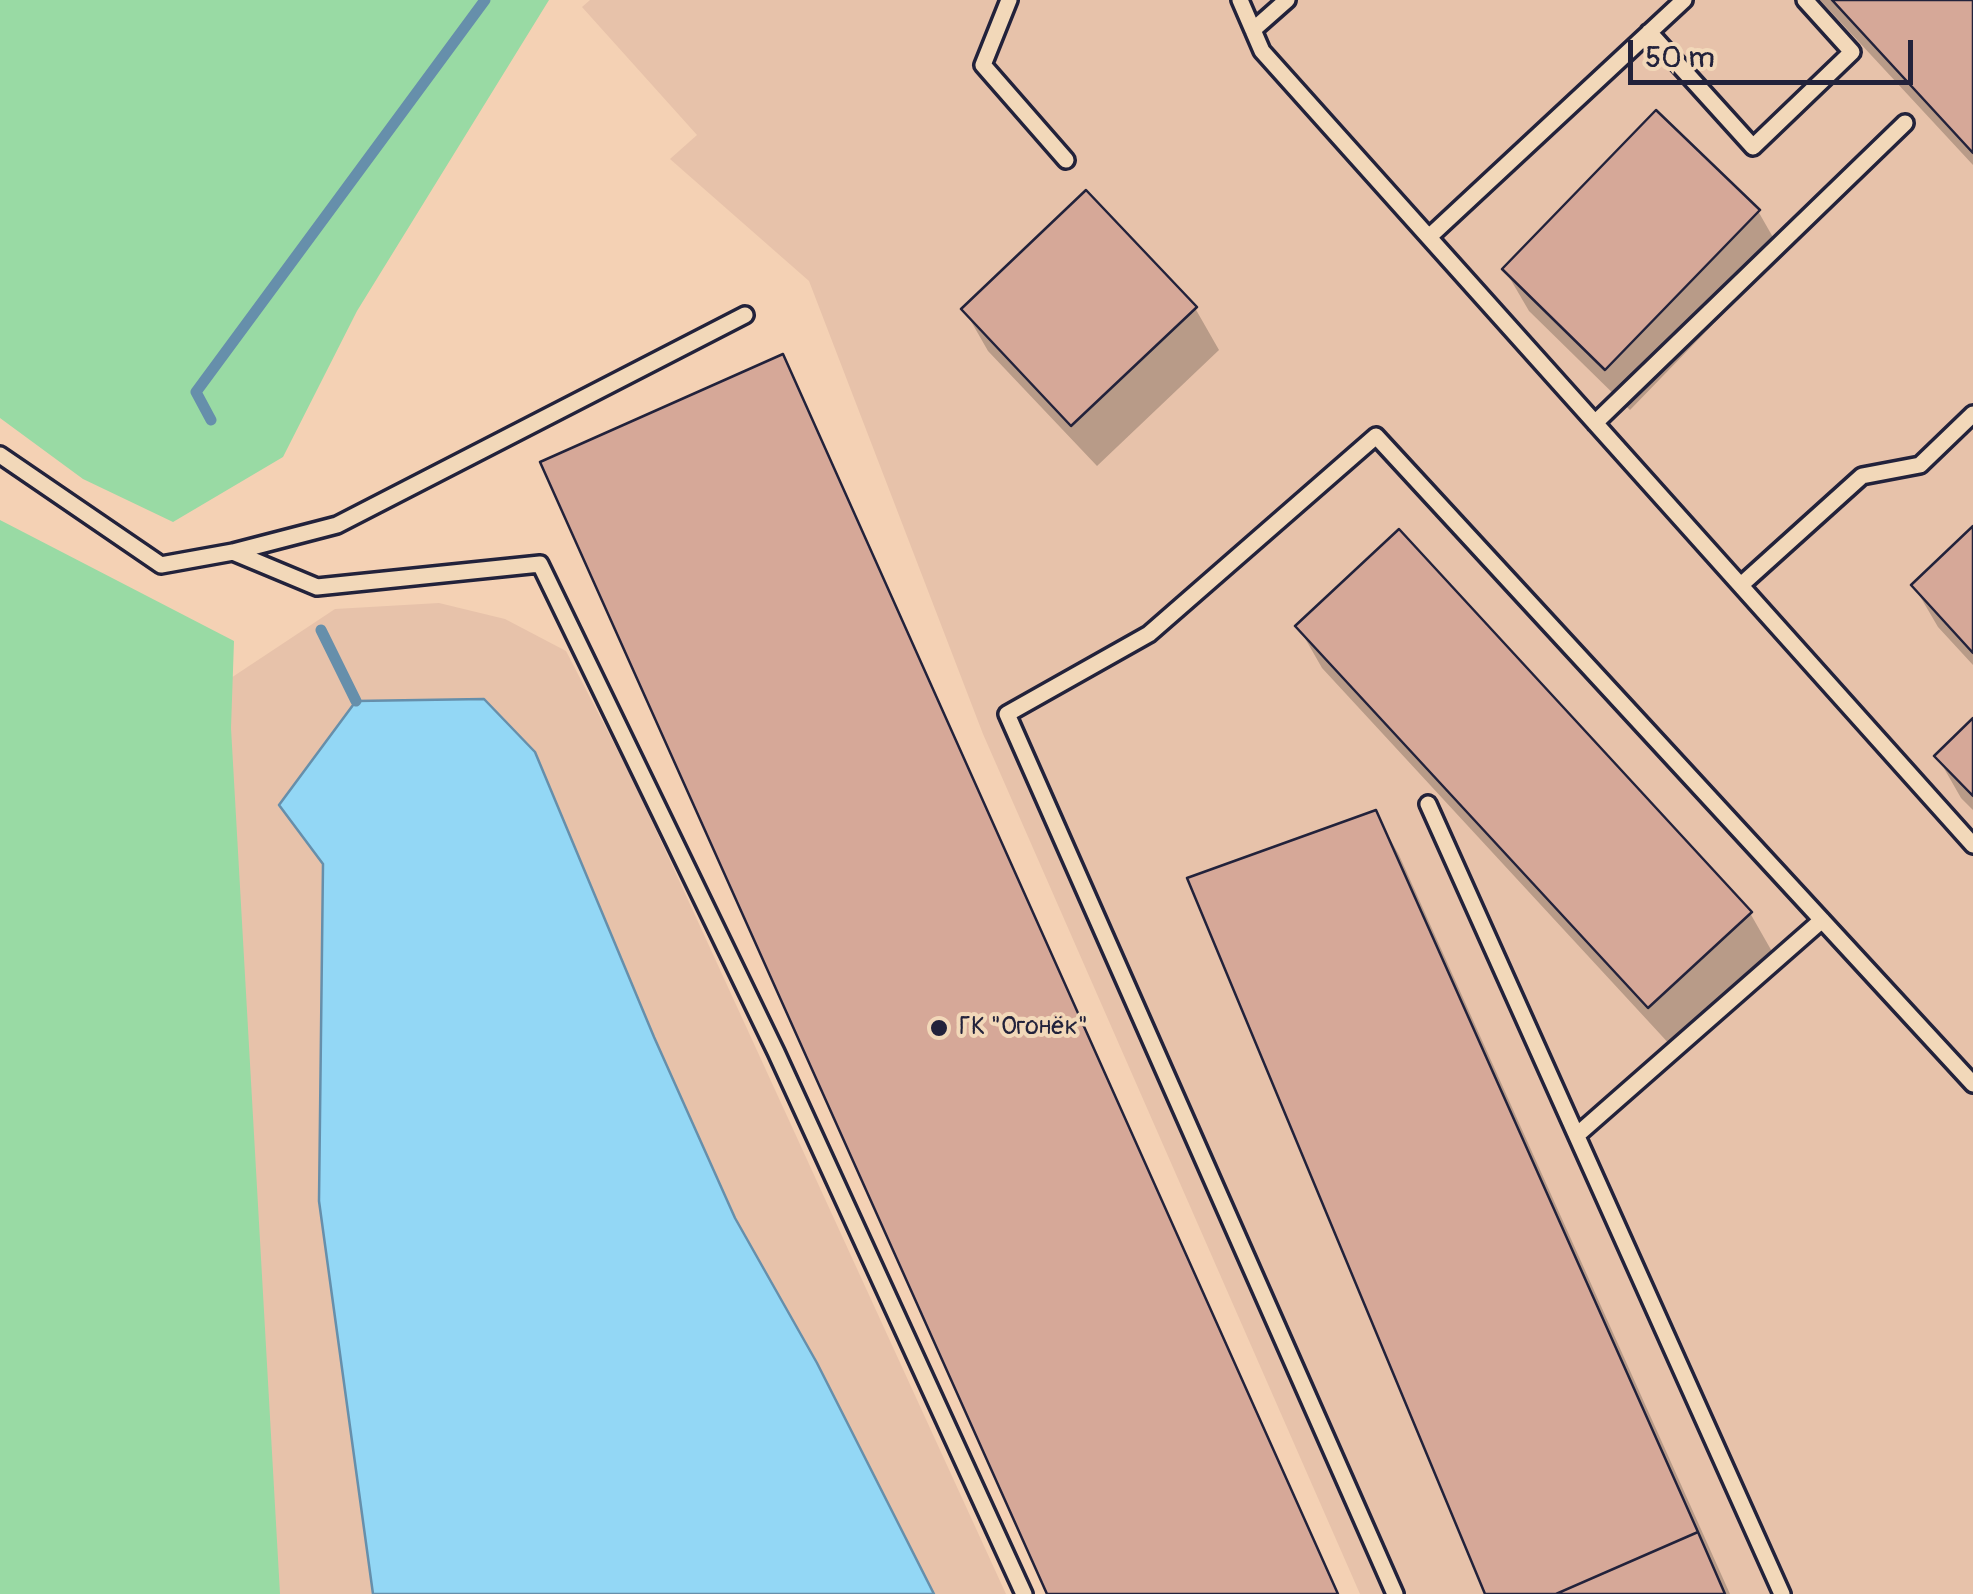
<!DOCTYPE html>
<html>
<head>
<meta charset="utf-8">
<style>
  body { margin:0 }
  #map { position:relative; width:1973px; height:1594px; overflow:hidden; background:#f4d1b4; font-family:Pangolin,sans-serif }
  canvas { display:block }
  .scale { position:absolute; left:1628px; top:40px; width:285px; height:45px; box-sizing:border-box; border:5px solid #22223b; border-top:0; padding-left:12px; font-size:30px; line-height:35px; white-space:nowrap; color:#22223b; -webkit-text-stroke:8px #f2d8b9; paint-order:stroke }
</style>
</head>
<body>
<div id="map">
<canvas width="1973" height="1594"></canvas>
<div class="scale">50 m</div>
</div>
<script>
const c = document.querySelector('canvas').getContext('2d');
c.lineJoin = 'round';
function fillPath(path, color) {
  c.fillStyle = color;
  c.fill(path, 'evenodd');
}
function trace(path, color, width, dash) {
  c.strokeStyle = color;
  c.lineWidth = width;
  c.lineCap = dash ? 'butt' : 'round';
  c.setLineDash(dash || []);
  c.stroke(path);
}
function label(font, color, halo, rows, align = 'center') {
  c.font = font + ' Pangolin,sans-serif';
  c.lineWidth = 8;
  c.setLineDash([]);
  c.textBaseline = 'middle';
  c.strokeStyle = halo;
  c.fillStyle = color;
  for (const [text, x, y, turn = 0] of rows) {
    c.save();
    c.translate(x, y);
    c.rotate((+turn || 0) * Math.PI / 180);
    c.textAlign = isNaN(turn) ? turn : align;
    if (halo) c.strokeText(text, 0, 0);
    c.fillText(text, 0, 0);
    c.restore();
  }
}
const built = new Path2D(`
  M590 0H1973V1594H1360L983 734 809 281 670 159 697 135 582 7Z
  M439 603 505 619 566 651 634 782 1006 1594H0V831L335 609Z`);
const green = new Path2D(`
  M0 0H549L357 311 283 457 173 522 83 479 0 418Z
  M0 520 234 641 231 728 280 1594H0Z`);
const water = new Path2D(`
  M484 699 535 752 654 1037 735 1218 817 1363 934 1594H373L319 1201 323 864 279 805 356 701Z`);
const shadow = new Path2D(`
  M1820 0H1973V165Z
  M1758 211 1782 253 1630 410 1529 311 1505 270Z
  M1195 308 1219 350 1097 466 988 351 964 309Z
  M1973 530V665L1938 627 1914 586Z
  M1298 626 1750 913 1774 955 1673 1048 1322 668Z
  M1973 722V810L1961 798 1937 756Z
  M1375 813 1399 855 1730 1594H1488Z`);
const stream = new Path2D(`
  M211 420 196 392 485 0
  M321 630 356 701`);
const building = new Path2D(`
  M1832 0H1973V153Z
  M1656 110 1760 210 1605 370 1502 269Z
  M1086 190 1197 307 1071 426 961 309Z
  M783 354 1338 1594H1047L540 462Z
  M1973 526V653L1911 585Z
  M1399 529 1752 912 1648 1008 1295 626Z
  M1973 718V796L1934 756Z
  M1376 810 1698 1532 1556 1594H1485L1187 878Z
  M1698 1532 1725 1594H1556Z`);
const lane = new Path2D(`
  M1009 0 983 65 1066 160
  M1240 0 1262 51 1973 845
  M1253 30 1287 0
  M1649 32 1753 147 1852 52 1805 0
  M1429 237 1684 0
  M1595 423 1905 123
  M0 455 161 565 233 552 337 525 745 315
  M233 552 317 587 540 564 776 1052 1024 1594
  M1741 585 1862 476 1920 465 1973 414
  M1428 804 1782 1594
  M1577 1135 1822 920
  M1395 1594 1007 714 1149 634 1376 436 1973 1084`);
const markers = [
  [939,1028,10,"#22223b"]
];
const poiNames = [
  ["ГК \"Огонёк\"",959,1028]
];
fillPath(built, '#e7c2aa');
fillPath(green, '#99daa4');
fillPath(water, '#93d7f5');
trace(water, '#668fab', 2.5);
fillPath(shadow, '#0003');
trace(stream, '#668fab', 11);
fillPath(building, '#d6a898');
trace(building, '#22223b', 2.5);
trace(lane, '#22223b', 22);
trace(lane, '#f2d8b9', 15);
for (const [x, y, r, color] of markers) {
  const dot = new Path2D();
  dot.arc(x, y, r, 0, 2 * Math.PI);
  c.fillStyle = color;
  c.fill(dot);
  trace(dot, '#f2d8b9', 4);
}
label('25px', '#22223b', '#f2d8b9', poiNames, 'left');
</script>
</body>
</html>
